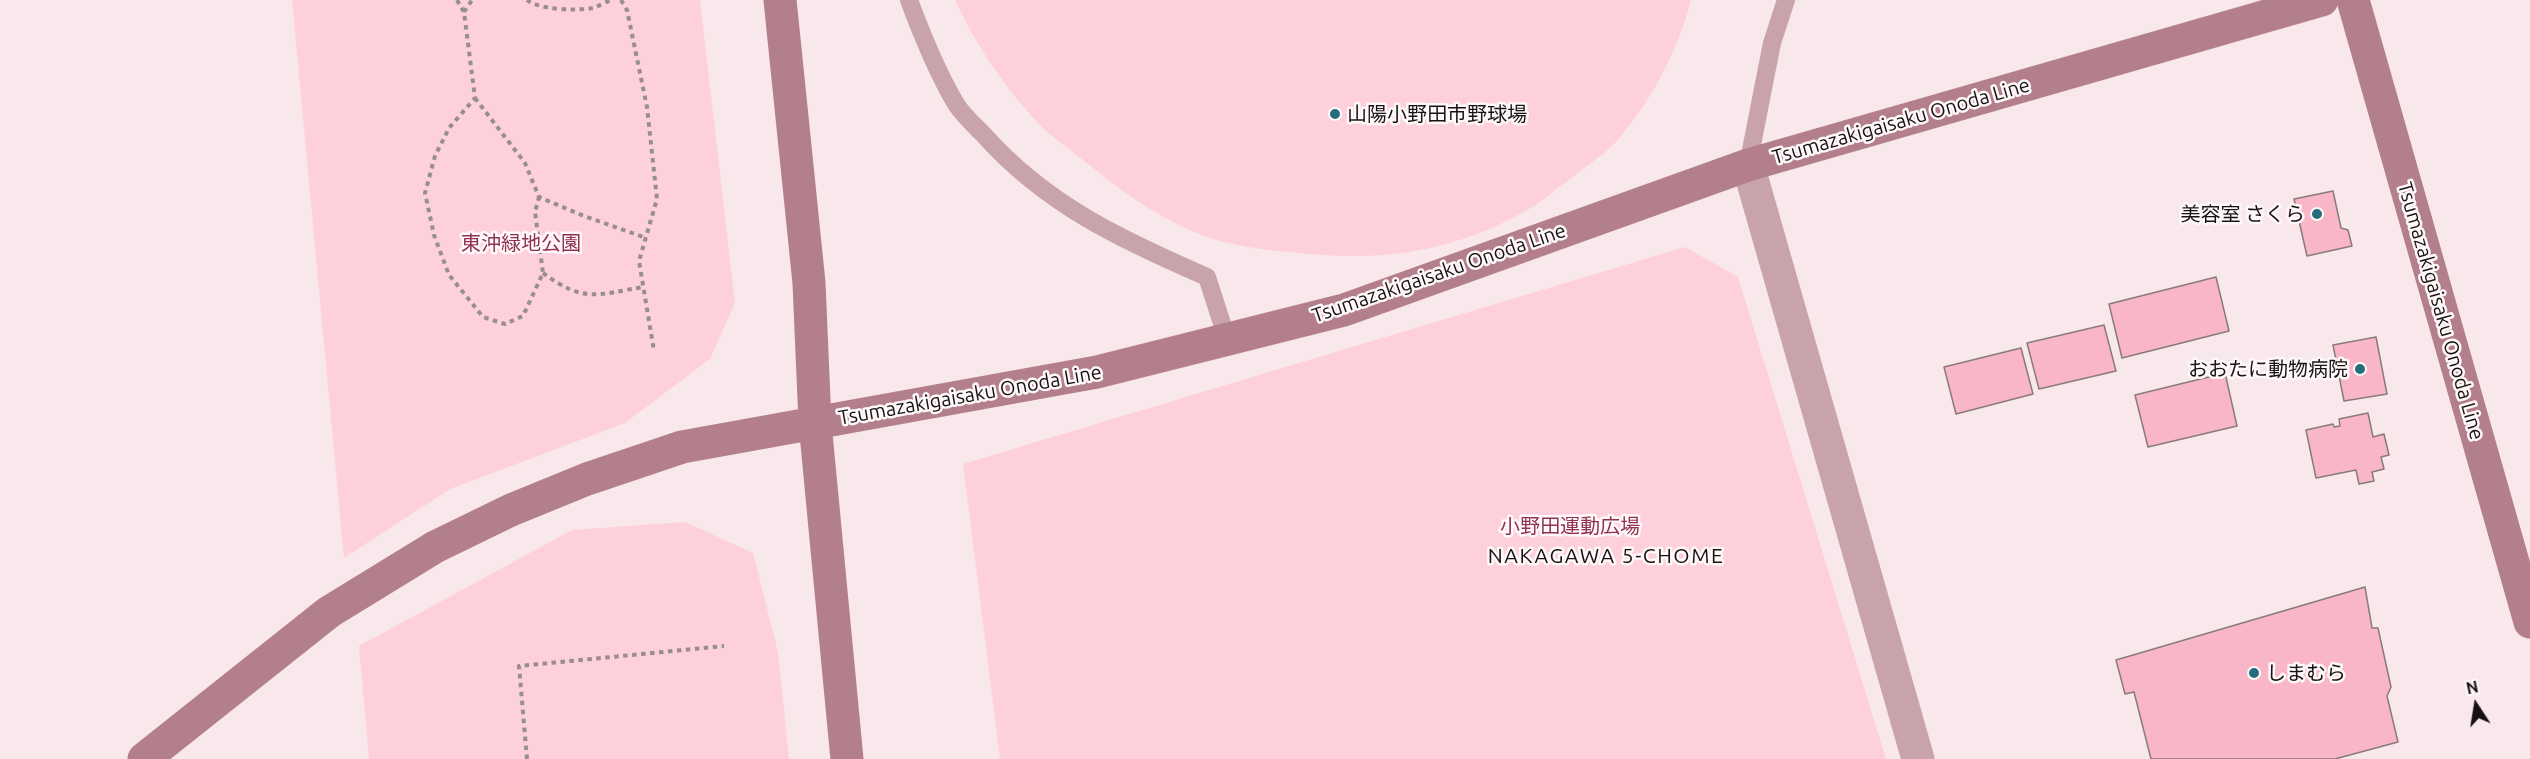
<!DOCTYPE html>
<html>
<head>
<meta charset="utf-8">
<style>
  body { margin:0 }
  #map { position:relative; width:2530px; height:759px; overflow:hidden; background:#f8e8eb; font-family:Ubuntu,sans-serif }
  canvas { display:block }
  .north { position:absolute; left:2446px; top:675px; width:60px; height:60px; -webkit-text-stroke:4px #fef8f9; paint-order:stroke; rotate:348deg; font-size:16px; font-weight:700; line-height:24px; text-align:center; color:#171113 }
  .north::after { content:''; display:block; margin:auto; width:21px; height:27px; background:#171113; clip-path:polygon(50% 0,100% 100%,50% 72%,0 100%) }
</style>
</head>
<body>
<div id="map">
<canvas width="2530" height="759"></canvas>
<div class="north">N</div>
</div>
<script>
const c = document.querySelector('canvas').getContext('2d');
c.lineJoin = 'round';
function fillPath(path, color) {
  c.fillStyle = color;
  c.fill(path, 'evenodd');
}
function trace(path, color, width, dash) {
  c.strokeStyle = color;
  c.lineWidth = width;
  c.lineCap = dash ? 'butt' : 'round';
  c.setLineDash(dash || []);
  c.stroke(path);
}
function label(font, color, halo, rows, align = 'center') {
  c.font = font + ' Ubuntu,"Noto Sans JP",sans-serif';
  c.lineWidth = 5;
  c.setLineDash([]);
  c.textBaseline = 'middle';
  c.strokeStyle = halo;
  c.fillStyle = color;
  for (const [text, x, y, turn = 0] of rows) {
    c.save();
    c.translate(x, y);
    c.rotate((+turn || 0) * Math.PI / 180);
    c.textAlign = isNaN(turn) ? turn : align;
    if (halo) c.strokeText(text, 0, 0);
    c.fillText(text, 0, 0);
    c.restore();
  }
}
const green = new Path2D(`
  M292 0H700L735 303 710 359 625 423 450 489 344 558Z
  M955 0H1691C1677 53 1651 102 1615 143 1601 157 1582 169 1566 182 1553 191 1541 203 1527 210 1454 252 1382 262 1300 253 1275 251 1248 248 1223 242 1170 227 1125 194 1083 160 1071 150 1057 141 1045 130 1009 94 976 46 955 0Z
  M1685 247 1738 277 1886 759H1000L963 464Z
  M685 522 753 553 778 652 789 759H369L359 646 572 530Z`);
const building = new Path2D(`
  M2333 191 2341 228 2348 230 2352 246 2307 256 2294 199Z
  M2216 277 2229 331 2122 358 2109 304Z
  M2104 325 2116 371 2039 389 2027 343Z
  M2376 337 2387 394 2344 401 2333 345Z
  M2021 348 2033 394 1956 414 1944 367Z
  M2225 373 2237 426 2148 447 2135 395Z
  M2368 413 2373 437 2384 434 2389 455 2381 457 2384 469 2372 472 2374 481 2359 484 2356 470 2316 478 2306 430 2333 424 2334 427 2340 426 2339 419Z
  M2365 587 2372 628H2378L2391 687 2387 696 2398 742 2335 759H2151L2134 692 2125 694 2116 660Z`);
const path = new Path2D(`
  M457 0 464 12 475 98 449 128 435 156 425 193 434 235 449 275 483 317 505 324 523 316 543 273 535 212 539 197
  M527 0C539 10 578 11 593 8 599 6 606 2 611 0
  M621 0 627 10 647 107 657 199 639 261 654 351
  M464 12 472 0
  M475 98 525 163 539 197 584 216 646 238
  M543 273C584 303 596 295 643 287
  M527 759 519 666 724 646`);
const lane = new Path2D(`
  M909 0C922 35 937 72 956 104 963 115 974 125 983 134 1046 205 1122 240 1207 277L1227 339
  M1748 165 1772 43 1786 0`);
const street = new Path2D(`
  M1748 165 1918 759`);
const secondary = new Path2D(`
  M780 0 809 283 815 423 847 759
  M2353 0 2530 622
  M144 759 329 612 435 547 511 510 587 479 682 447 1097 372 1344 310 1748 165 2322 0`);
const markers = [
  [1335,114,6,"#256d7a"],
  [2317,214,6,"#256d7a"],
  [2360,369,6,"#256d7a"],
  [2254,673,6,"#256d7a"]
];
const poiNames = [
  ["山陽小野田市野球場",1347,114],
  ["美容室 さくら",2305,214,"right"],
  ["おおたに動物病院",2348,369,"right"],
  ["しまむら",2266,673]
];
const streetNames = [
  ["Tsumazakigaisaku Onoda Line",1901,121,-16],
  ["Tsumazakigaisaku Onoda Line",1439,273,-19],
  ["Tsumazakigaisaku Onoda Line",2441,311,74],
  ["Tsumazakigaisaku Onoda Line",970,395,-10]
];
const parkNames = [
  ["東沖緑地公園",521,243],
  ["小野田運動広場",1570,526]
];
const neighbourhoodNames = [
  ["NAKAGAWA 5-CHOME",1606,556]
];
fillPath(green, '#fed0db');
fillPath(building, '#f9b6c7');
trace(building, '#887a7d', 1.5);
trace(path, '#988d8f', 4, [4.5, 4.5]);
trace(lane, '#c8a3ac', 18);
trace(street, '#c8a3ac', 33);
trace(secondary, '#b47f8d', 33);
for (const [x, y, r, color] of markers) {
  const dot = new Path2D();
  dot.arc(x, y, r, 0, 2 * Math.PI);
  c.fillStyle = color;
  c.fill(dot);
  trace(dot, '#fef8f9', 2);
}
label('20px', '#171113', '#fef8f9', poiNames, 'left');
label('20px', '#171113', '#fef8f9', streetNames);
label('20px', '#8f3152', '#fef8f9', parkNames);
c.letterSpacing = '1.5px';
label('21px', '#171113', '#fef8f9', neighbourhoodNames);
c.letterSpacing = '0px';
</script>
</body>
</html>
